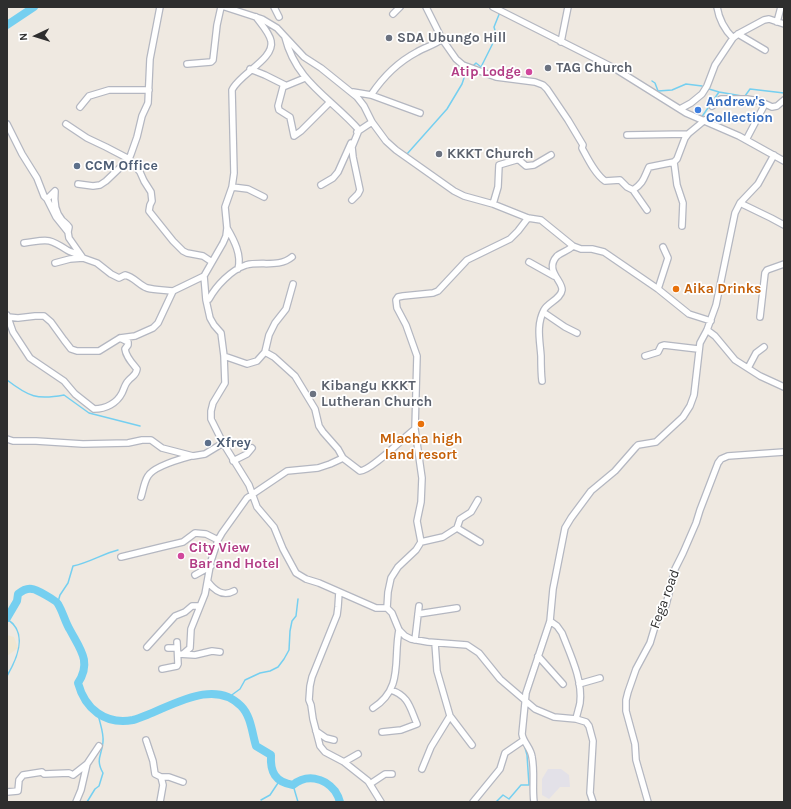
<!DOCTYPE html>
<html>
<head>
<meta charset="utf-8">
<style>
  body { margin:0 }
  #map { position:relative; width:791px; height:809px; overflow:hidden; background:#efe9e1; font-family:Karla,sans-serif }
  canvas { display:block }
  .frame { position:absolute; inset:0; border:8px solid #2e2e2e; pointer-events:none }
  .north { position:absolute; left:16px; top:16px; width:40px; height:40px; -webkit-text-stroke:3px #fff; paint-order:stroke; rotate:266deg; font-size:11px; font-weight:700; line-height:16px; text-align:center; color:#2e2e2e }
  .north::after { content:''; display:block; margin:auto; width:14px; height:18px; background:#2e2e2e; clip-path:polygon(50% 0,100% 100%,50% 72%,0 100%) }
</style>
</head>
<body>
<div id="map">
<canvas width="791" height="809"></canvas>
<div class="frame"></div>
<div class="north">N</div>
</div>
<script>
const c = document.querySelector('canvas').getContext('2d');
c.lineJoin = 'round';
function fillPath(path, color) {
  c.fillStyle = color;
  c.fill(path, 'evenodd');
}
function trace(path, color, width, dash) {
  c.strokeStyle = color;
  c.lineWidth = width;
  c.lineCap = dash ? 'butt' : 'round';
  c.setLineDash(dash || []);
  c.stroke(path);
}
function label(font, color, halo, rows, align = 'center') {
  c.font = font + ' Karla,sans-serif';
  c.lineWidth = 3.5;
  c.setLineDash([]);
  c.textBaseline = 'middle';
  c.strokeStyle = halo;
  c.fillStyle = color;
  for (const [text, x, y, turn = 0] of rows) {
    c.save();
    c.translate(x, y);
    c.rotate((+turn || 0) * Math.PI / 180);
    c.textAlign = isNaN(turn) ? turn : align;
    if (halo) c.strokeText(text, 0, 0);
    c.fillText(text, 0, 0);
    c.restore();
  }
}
const industrial = new Path2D(`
  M548 769H561L569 775 570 787H560L549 799 542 795V779Z`);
const education = new Path2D(`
  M7 635 14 637 18 648 7 656Z`);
const stream = new Path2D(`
  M472 67 476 63 481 67 492 45 496 34 494 27 500 12
  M652 81 655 83 658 91 672 90 686 84 702 86
  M709 89 719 92
  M745 96 750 89 784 93
  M701 118 719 92 742 96
  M407 154 447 109 462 84 465 75 470 70
  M7 380C29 397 37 400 64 395L89 413 140 426
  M58 602 60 595 68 583 73 566C89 563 102 554 118 550
  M7 619C29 633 17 659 7 676
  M229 697 240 689 245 680 260 673 270 671 278 667 284 659 289 650 290 631 292 621 296 616 298 599
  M293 785 298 802
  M261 800 270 795 280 780
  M87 802 95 789 99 786 103 773C95 759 102 755 103 742 104 733 100 724 98 714
  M496 802 503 795 509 799 521 785H529L527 755 524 744`);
const river = new Path2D(`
  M7 25 34 7
  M7 618 17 601 18 594C22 591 26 588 32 589 36 589 57 601 58 604 63 612 65 622 70 630 80 649 92 662 78 683 85 709 105 725 133 720 137 719 142 717 147 715 175 704 215 679 241 706 251 716 252 733 256 746L271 755C270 772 275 782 293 785 306 774 324 777 335 791 337 794 339 798 340 802`);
const minor = new Path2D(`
  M225 7 262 19 277 28 304 57 321 68 357 97 364 106 372 122 386 141 396 150 454 191 464 196 493 204 528 218 541 220 573 246 581 249H592L604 252 658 289 689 314 711 321
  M274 7 279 17
  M426 7 442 39 456 59 463 65 496 77 535 82 543 85 547 89 568 120 583 145 582 148C588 159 595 174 605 181L620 180 627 187 633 190C644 183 644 177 649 167L674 162 677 159 685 138 688 134 705 120
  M493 7 614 68 686 113 739 136 784 161
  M717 7C719 19 724 29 733 38
  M393 14 400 7
  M256 17C261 24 269 32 271 41 275 59 239 74 232 90L234 173 232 187 225 207 227 228 226 236 223 243 204 276 206 300 210 318 214 325 221 333 224 356 225 383 213 403 211 411V419L223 443 249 485 257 507 274 527 283 549 296 573 306 579 319 583 376 608H387
  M777 22 781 7
  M738 34 765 50
  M285 37C296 82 331 98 359 130L352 147 353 157 360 190 358 194 352 200
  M561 42 568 7
  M187 64 211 62 213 60 217 25 221 7
  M250 69 265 75 285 85
  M305 78 283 87 278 106 279 110 290 117 294 136 301 131 329 103
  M353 92 371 95 420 113
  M371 95C383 77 398 62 417 52 425 47 435 45 442 39
  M712 106 721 99H747L759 101 772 107 777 106 784 100
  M80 107 89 96 109 90H149
  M680 109 691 103 702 94 707 86 715 65 733 38 738 34 764 20 769 19 784 24
  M7 124 22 154 37 178 44 196 47 199 56 217 68 232 69 238 83 258
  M66 124 87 138 106 147 129 159 140 172 144 181 151 192 152 201 150 205 149 211 173 241 183 251 187 253 203 256 212 262
  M357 132 372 122
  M627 135 688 134
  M746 140 765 104
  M674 162 677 185 683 203 682 226
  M78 184 93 186 100 185 106 181 129 159 131 154 137 137 142 116 148 103 150 59 160 7
  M321 185 333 178 338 172 351 143
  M232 187 248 189 264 197
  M633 190 647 210
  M47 199 55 191C54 200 55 212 62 220 64 222 67 224 69 227L68 232
  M740 203 771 218 784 225
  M493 204 498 187 499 165 516 160H519L526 166 534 165 551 155
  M227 228C234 240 242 255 238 269
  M24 243C47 240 47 237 67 250 72 253 77 253 81 257
  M529 262 554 276
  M55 263 70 259 83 258 97 263 111 274 119 278 125 275C134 277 139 285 147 288 155 290 165 290 173 291
  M658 289 668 258 663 247
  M209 299C216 286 231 270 246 265 261 261 279 268 292 257
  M543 312 565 327 577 333
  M7 315 13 332 30 358 64 381 75 394 94 409C106 409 117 403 122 393 124 389 125 384 128 381 132 376 136 376 137 369 132 363 126 357 125 349L128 345V342L120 338
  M8 317 18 318 35 316H44L51 322 64 340 71 349 77 351H99L120 338 135 336 153 328 158 323 173 291 204 276
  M760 317 765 273 767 270 784 264
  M707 330 715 336 735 360 760 376 784 387
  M265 352 269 335 275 323 286 309 293 284
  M224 356 247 364 257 361 265 352 274 357 295 376 315 409 319 426 323 432 338 449 343 458 360 471C371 471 404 437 415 429
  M645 356 658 352 661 346 664 345 698 349
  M748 368 756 353 764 347
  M542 381C541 373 541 364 541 356 540 341 536 325 544 310 547 303 561 299 562 290 563 281 544 270 557 256 562 252 568 251 573 246
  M7 439 13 441H36L83 444 128 443 142 440H151L162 448 193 456 205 454 223 443
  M233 461 247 454 252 448
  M141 497C143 491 144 482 148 476 154 466 180 459 191 456
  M457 528 460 519 471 512 478 500
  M421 542 443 537 457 528 480 542
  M121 557 162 547 183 542 195 533 206 534 218 540
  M195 575 211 566
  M208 582C215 591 223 597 234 591
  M339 592 338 607 337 615 312 677 310 686 309 700 311 705 313 719 320 746 325 752 344 762 368 781 381 802
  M387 608 388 592 391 578 398 567 416 550 421 542 417 521 421 502 422 478 415 429 417 356 406 325 397 308 396 300 398 297 403 296 433 293 438 291 467 260 510 239 518 231 528 218
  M387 608 392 613 399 630 405 636 411 639 428 642 467 645 479 653 500 679 535 709 554 717 576 719 586 722 589 726 593 741 590 793 593 802
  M418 614 457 608
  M550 621 557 626 562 633C570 654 583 680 580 703 579 708 577 714 576 719
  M415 640 419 606
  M435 643 437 671 450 716 472 745
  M147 647 175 616 185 612 192 606H200
  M168 648H177
  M178 654 195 655 212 651 220 652
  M183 654 190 648 191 629 205 594 211 561 218 540 222 533 247 498 287 471 318 468 330 464 343 458
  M538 656 563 684
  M162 669 177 666 178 664 177 642
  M579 684 600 678
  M373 708C404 688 393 660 399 630
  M316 731 326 738 334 740
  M382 732 401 730 417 724C410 708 409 696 391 690
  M146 740 153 761 155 774 161 777H169L183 782
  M344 762 358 754
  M422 769 431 747 450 716
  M370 784 385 774H392
  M7 792 18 791 19 780 23 775 42 772 44 774 69 773 73 775 87 764
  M76 802 81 790 87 764 99 746
  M160 802 163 785 161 777
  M473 802 500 769 505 753 524 740
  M534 802C532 787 535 772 532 757 531 748 523 742 522 734L526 693 550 621 553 589 565 528 571 518 591 491 615 471 636 447 638 445 656 442 683 417 690 406 694 395 700 343 707 330 716 305 735 213 740 203 758 184 774 155
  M648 802 636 760 635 744 626 711V700L628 692 636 669 650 643 656 623 666 605 675 569 683 553 696 523 700 510 718 463 721 459 728 456 784 452`);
const markers = [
  [389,38,4,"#6b7280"],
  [548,68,4,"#6b7280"],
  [529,72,4,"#d1479c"],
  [698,110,4,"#3f7fe0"],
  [439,154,4,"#6b7280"],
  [77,166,4,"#5c6f8a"],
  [676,289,4,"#e8710a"],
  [313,394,4,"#6b7280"],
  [421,424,4,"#e8710a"],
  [208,443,4,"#5c6f8a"],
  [181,556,4,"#d1479c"]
];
const worshipNames = [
  ["SDA Ubungo Hill",397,38],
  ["TAG Church",556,68],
  ["KKKT Church",447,154],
  ["Kibangu KKKT",321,386],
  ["Lutheran Church",321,402]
];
const hotelNames = [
  ["Atip Lodge",521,72],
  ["City View",189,548,"left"],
  ["Bar and Hotel",189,564,"left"]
];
const shopNames = [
  ["Andrew's",706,102],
  ["Collection",706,118]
];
const serviceNames = [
  ["CCM Office",85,166],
  ["Xfrey",216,443]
];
const foodNames = [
  ["Aika Drinks",684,289],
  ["Mlacha high",421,439,"center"],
  ["land resort",421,455,"center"]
];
const streetNames = [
  ["Fega road",665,599,-70]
];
fillPath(industrial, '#e3e1e8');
fillPath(education, '#f0e6d1');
trace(stream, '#75cff0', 1.5);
trace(river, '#75cff0', 8);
trace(minor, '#b4b7c1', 8);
trace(minor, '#fff', 5.5);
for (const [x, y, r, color] of markers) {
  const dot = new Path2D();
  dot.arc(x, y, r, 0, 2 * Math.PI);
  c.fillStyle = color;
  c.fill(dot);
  trace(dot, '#fff', 1.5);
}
label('bold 14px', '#5b616d', '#fff', worshipNames, 'left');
label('bold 14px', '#b23c85', '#fff', hotelNames, 'right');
label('bold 14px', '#366cbe', '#fff', shopNames, 'left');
label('bold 14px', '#4e5e75', '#fff', serviceNames, 'left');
label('bold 14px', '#c56008', '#fff', foodNames, 'left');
label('14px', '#2e2e2e', '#fff', streetNames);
</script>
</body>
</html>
